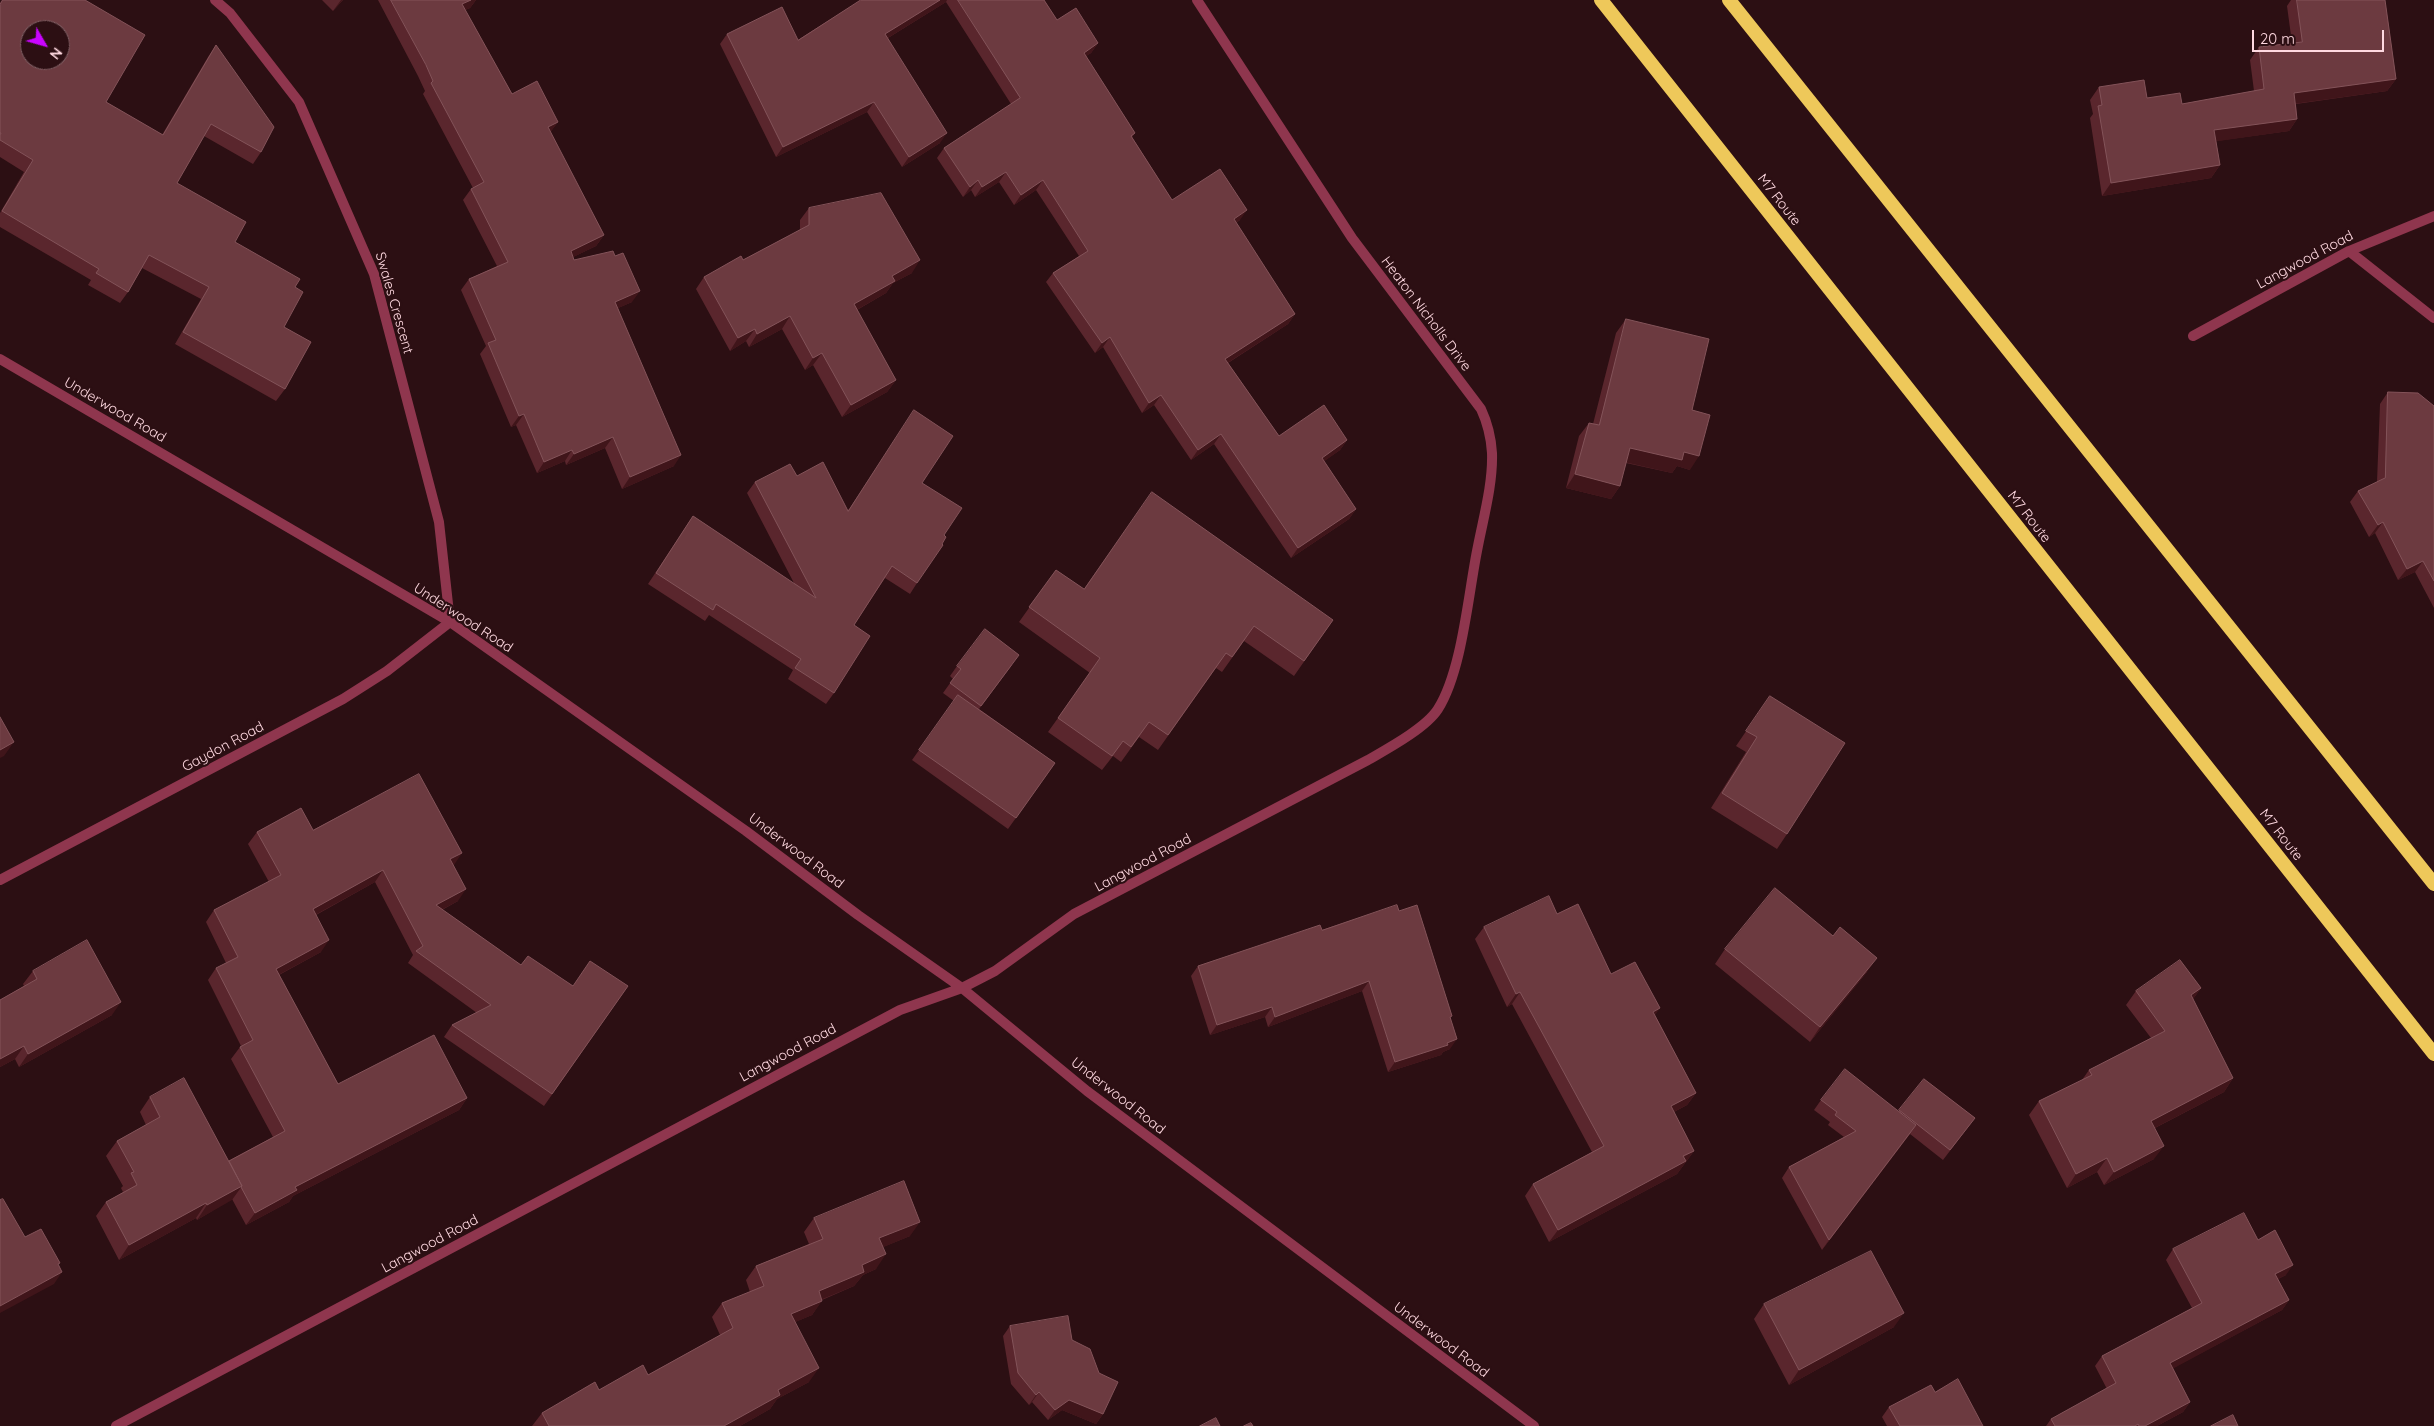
<!DOCTYPE html>
<html>
<head>
<meta charset="utf-8">
<style>
  body { margin:0 }
  #map { position:relative; width:2434px; height:1426px; overflow:hidden; background:#2c0f13; font-family:Quicksand,sans-serif }
  canvas { display:block }
  .north { position:absolute; left:20px; top:20px; width:50px; height:50px; box-sizing:border-box; background:#2c0f13; border:1px solid #806065; border-radius:50%; rotate:128deg; font-size:14px; font-weight:700; line-height:20px; text-align:center; color:#ffd9e1 }
  .north::after { content:''; display:block; margin:auto; width:18px; height:22px; background:#c905ff; clip-path:polygon(50% 0,100% 100%,50% 72%,0 100%) }
  .scale { position:absolute; left:2252px; top:30px; width:132px; height:22px; box-sizing:border-box; border:2px solid #ffd9e1; border-top:0; padding-left:6px; font-size:15px; line-height:18px; white-space:nowrap; color:#ffd9e1; -webkit-text-stroke:4px #2c0f13; paint-order:stroke }
</style>
</head>
<body>
<div id="map">
<canvas width="2434" height="1426"></canvas>
<div class="north">N</div>
<div class="scale">20 m</div>
</div>
<script>
const c = document.querySelector('canvas').getContext('2d');
c.lineJoin = 'round';
function trace(path, color, width, dash) {
  c.strokeStyle = color;
  c.lineWidth = width;
  c.lineCap = dash ? 'butt' : 'round';
  c.setLineDash(dash || []);
  c.stroke(path);
}
function fillPath(path, color) {
  c.fillStyle = color;
  c.fill(path, 'evenodd');
}
function label(font, color, halo, rows, align = 'center') {
  c.font = font + ' Quicksand,sans-serif';
  c.lineWidth = 4.5;
  c.setLineDash([]);
  c.textBaseline = 'middle';
  c.strokeStyle = halo;
  c.fillStyle = color;
  for (const [text, x, y, turn = 0] of rows) {
    c.save();
    c.translate(x, y);
    c.rotate((+turn || 0) * Math.PI / 180);
    c.textAlign = isNaN(turn) ? turn : align;
    if (halo) c.strokeText(text, 0, 0);
    c.fillText(text, 0, 0);
    c.restore();
  }
}
const minor = new Path2D(`
  M2349 251 2434 318
  M2193 336 2349 251 2434 216
  M0 359 450 622 746 831 858 915 962 988 1087 1091 1534 1426
  M0 880 343 699 387 671 450 622 439 522 374 274 299 102 230 13 215 0
  M116 1426 900 1010 962 988 995 971 1074 914 1368 760C1387 749 1426 728 1438 709 1462 671 1468 596 1477 551 1483 519 1493 485 1492 453 1491 436 1488 424 1481 409L1352 238 1197 0`);
const trunk = new Path2D(`
  M1601 0 2434 1054
  M1729 0 2434 884`);
const wall = new Path2D(`
  M2 0H85L106 102 162 135 208 57 216 45 261 152 253 164 204 136 177 183 235 242 295 287 284 327 285 389 276 401 175 344 201 299 142 268 128 292 120 303 88 285 91 280 0 227V213L24 172 0 157V3Z
  M322 0H343L333 11Z
  M378 0H476L470 8 465 10 512 94 558 122 550 132 604 235 596 246 573 257 574 260 632 302 618 308 674 466 622 489 605 448 566 465 565 461 537 473 516 425 511 427 480 354 486 346 461 290 469 279 497 266 463 200 471 189 473 188 423 94 425 91 418 76Z
  M861 0H1044L1057 20 1098 43 1091 53 1086 56 1135 133 1132 137 1172 200 1240 220 1236 223 1295 314 1288 324 1228 363 1279 436 1347 440 1340 450 1324 461 1356 509 1349 519 1291 558 1214 444 1191 460 1154 405 1142 413 1103 347 1095 353 1046 282 1053 273 1079 256 1036 190 1014 205 999 182 975 197 971 190 963 197 937 158 944 148 1011 104 946 2 888 38 940 143 902 167 867 112 776 157 720 44 727 34 798 40Z
  M2291 0H2385L2396 79 2387 91 2296 104 2297 119 2289 131 2216 141 2220 165 2211 178 2102 196 2090 118 2093 114 2090 100 2099 87 2147 98 2182 104 2254 91 2250 60 2259 47 2292 43 2287 6Z
  M809 208 912 273 893 283 886 293 857 310 896 380 887 392 842 417 813 365 805 370 782 329 749 347 746 341 730 351 696 289 704 277 743 260 800 230V220Z
  M1626 319 1692 410 1690 470 1677 466 1672 473 1626 463 1620 486 1611 499 1566 488 1579 436 1589 423 1593 424 1616 333Z
  M2388 392 2434 406V608L2415 572 2398 580 2375 533 2369 537 2350 502 2358 491 2377 482 2380 404Z
  M797 476 847 510 922 483 944 535 917 583 910 594 885 578 854 625 834 693 826 704 788 679 793 670 709 615 705 621 648 584 693 516 795 585 747 493 755 482Z
  M1056 570 1084 589 1333 620 1294 676 1244 641 1222 672 1216 668 1158 750 1139 737 1121 762 1113 756 1102 770 1048 732 1090 673 1019 622Z
  M1012 665 979 709 1055 763 1008 829 912 760 954 701 943 693 953 679 950 676 957 666Z
  M1770 696 1787 834 1777 849 1711 808 1746 752 1736 746Z
  M313 830 453 865 458 901 442 910 521 965 573 986H628L544 1106 444 1037 452 1025 477 1013 408 963 413 955 375 882 316 915 321 952 279 975 338 1084 467 1098 459 1110 293 1196 289 1202 246 1225 232 1199 197 1220 196 1218 119 1260 96 1216 106 1202 123 1192 121 1188 123 1186 106 1156 117 1141 146 1125 140 1112 150 1097 228 1161 273 1137 231 1059 240 1047 241 1046 208 980 216 968 226 963 206 922 214 910 269 882 248 844 257 832Z
  M1399 911 1451 1019 1450 1049 1443 1052 1441 1055 1388 1072 1362 991 1268 1027 1265 1017 1210 1035 1191 976 1198 966 1322 930Z
  M1557 914 1611 974 1655 1015 1696 1093 1687 1105 1674 1112 1694 1151 1677 1174 1549 1242 1525 1196 1533 1184 1592 1152 1512 1004 1507 1007 1475 939 1484 927Z
  M1725 949 1867 972 1810 1042 1715 964Z
  M33 971 112 1015 19 1067 15 1059 0 1067V1000L24 986 23 984Z
  M2201 988 2193 999 2233 1078 2224 1092 2155 1128 2154 1159 2104 1185 2097 1172 2067 1188 2029 1115 2039 1101 2082 1080 2089 1070 2151 1038 2126 1005 2136 991Z
  M1924 1079 1975 1118 1943 1160 1910 1134 1822 1250 1782 1178 1789 1167 1844 1137 1828 1125 1830 1122 1814 1110 1821 1100 1899 1111Z
  M814 1218 910 1236 883 1247 876 1269 863 1275 854 1286 822 1300 812 1315 795 1322 809 1382 777 1399 770 1409 740 1426H532L542 1413 599 1390 648 1375 720 1335 712 1317 722 1303 750 1292 746 1280 756 1266 809 1244 804 1232Z
  M2258 1240 2286 1275 2278 1279 2289 1300 2282 1310 2173 1368 2190 1402 2183 1412 2157 1426H2046L2051 1419 2107 1389 2095 1366 2102 1356 2192 1308 2166 1260 2173 1249Z
  M1764 1304 1894 1327 1789 1385 1754 1319Z
  M1010 1326 1072 1340 1103 1414 1096 1424 1062 1410 1048 1420 1032 1402 1029 1405 1011 1384 1003 1336Z
  M1935 1392 1983 1426H1887L1882 1417 1889 1407Z`);
const shadedWall = new Path2D(`
  M341 0H343L333 11Z
  M471 0H476L470 8 454 15 462 4Z
  M940 0H947L946 2 878 44 885 34Z
  M1098 43 1091 53 1077 62 1084 53Z
  M2396 79 2387 91 2286 105 2294 93Z
  M874 102 867 112 776 157 783 147Z
  M2297 119 2289 131 2205 143 2214 130Z
  M558 122 550 133 548 127Z
  M947 133 940 143 902 167 909 157Z
  M2220 165 2211 178 2102 196 2111 183Z
  M1006 172 999 182 975 197 982 187Z
  M978 180 971 190 963 197 970 187Z
  M1043 180 1036 190 1014 205 1021 195Z
  M1247 210 1240 220 1227 229 1234 219Z
  M604 235 596 246 563 262 571 251Z
  M920 260 912 273 893 283 886 293 846 316 854 304 892 276Z
  M640 291 632 302 607 313 615 302Z
  M1295 314 1288 324 1218 369 1225 359Z
  M790 316 782 329 749 347 757 334Z
  M755 329 746 341 730 351 738 338Z
  M1110 337 1103 347 1095 353 1102 343Z
  M822 353 813 365 805 370 813 358Z
  M896 380 887 392 842 417 851 405Z
  M1161 395 1154 405 1142 413 1149 403Z
  M524 414 516 425 511 427 519 416Z
  M1221 434 1214 444 1191 460 1198 450Z
  M613 437 605 448 566 465 574 454Z
  M1347 440 1340 450 1315 468 1322 458Z
  M1630 448 1684 452 1699 456 1690 470 1677 466 1672 473 1620 461Z
  M572 450 565 461 537 473 544 462Z
  M681 455 674 466 622 489 630 477Z
  M1575 474 1620 486 1611 499 1566 488Z
  M1356 509 1349 519 1291 558 1298 548Z
  M2383 522 2375 533 2369 537 2378 525Z
  M2423 561 2415 572 2398 580 2407 569Z
  M14 742 4 756 0 758V750Z
  M462 853 454 865 442 871 450 859Z
  M383 870 375 882 304 921 313 909Z
  M466 889 458 901 428 917 436 905Z
  M329 940 321 952 267 981 276 969Z
  M1877 958 1867 972 1810 1042 1820 1027Z
  M1369 981 1362 991 1268 1027 1275 1017Z
  M2201 988 2191 1002V995Z
  M1520 992 1512 1004 1507 1007 1516 994Z
  M121 1002 112 1015 19 1067 28 1054Z
  M1272 1007 1265 1017 1210 1035 1217 1025Z
  M1660 1008 1651 1021 1653 1012Z
  M1457 1039 1450 1049 1443 1052 1441 1055 1388 1072 1395 1062Z
  M24 1046 15 1059 0 1067V1059Z
  M2233 1078 2224 1092 2141 1135 2151 1121Z
  M1696 1093 1687 1105 1662 1118 1671 1106Z
  M467 1098 459 1110 293 1196 289 1202 246 1225 255 1213 295 1187Z
  M1916 1125 1909 1135 1822 1250 1829 1240Z
  M2164 1146 2154 1159 2104 1185 2114 1172Z
  M1694 1151 1677 1174 1549 1242 1558 1230Z
  M2107 1158 2097 1172 2067 1188 2076 1174Z
  M242 1186 232 1200 197 1220 207 1205Z
  M206 1203 196 1218 119 1260 129 1245Z
  M920 1222 910 1236 869 1253 879 1238Z
  M886 1254 876 1269 863 1275 854 1286 808 1305 819 1291 862 1265Z
  M2293 1265 2286 1275 2268 1284 2275 1274Z
  M62 1272 54 1284 0 1313V1306Z
  M2289 1300 2282 1310 2163 1374 2170 1363Z
  M822 1301 812 1315 781 1328 791 1314Z
  M1904 1313 1894 1327 1789 1385 1799 1370Z
  M819 1368 809 1382 777 1399 770 1409 740 1426H724L778 1390Z
  M1039 1392 1032 1402 1029 1405 1036 1395Z
  M1069 1400 1103 1414 1096 1424 1062 1410 1048 1420 1055 1410Z
  M2190 1402 2183 1412 2157 1426H2145Z`);
const building = new Path2D(`
  M3 0H85L145 35 106 102 163 135 216 45 274 127 261 152 211 124 177 183 246 222 235 242 300 279 295 287 303 292 284 327 311 342 285 389 183 332 209 287 149 255 128 292 96 273 99 269 2 211 33 160 0 140V135L1 133H0V5ZM30 30H60V60H30Z
  M391 0H471L462 4 512 94 537 81 558 122 548 127 604 235 571 251 574 260 613 251 615 256 623 253 640 291 615 302 681 455 630 477 613 437 574 454 572 450 544 462 524 414 519 416 488 343 496 340 469 279 508 262 471 189 484 182 431 83 433 81 426 65Z
  M861 0H940L885 34 947 133 909 157 874 102 783 147 727 34 782 7 798 40Z
  M958 0H1044L1057 20 1076 8 1098 43 1084 53 1135 133 1131 136 1172 200 1220 169 1247 210 1234 219 1295 314 1225 359 1279 436 1324 405 1347 440 1322 458 1356 509 1298 548 1221 434 1198 450 1161 395 1149 403 1110 337 1102 343 1053 273 1088 251 1043 180 1021 195 1006 172 982 187 978 180 970 187 944 148 1020 98Z
  M2297 0H2385L2396 79 2294 93 2297 119 2214 130 2220 165 2111 183 2098 106 2102 105 2099 87 2144 80 2147 98 2180 93 2182 104 2264 89 2259 47 2302 42Z
  M881 193 920 260 892 276 895 281 854 304 896 380 851 405 822 353 813 358 790 316 757 334 755 329 738 338 704 277 741 256 743 260 809 225V208Z
  M1626 319 1709 339 1692 410 1710 415 1699 456 1684 452 1682 460 1630 448 1620 486 1575 474 1589 423 1599 425Z
  M2388 392 2418 393 2434 406V581L2423 561 2407 569 2383 522 2378 525 2358 491 2385 478Z
  M914 410 953 436 922 483 962 508 944 535 946 537 942 544 943 545 917 583 892 566 854 625 870 636 834 693 795 668 801 659 716 604 713 610 656 573 693 516 816 598 755 482 790 464 797 476 823 462 848 511Z
  M1152 492 1333 620 1304 661 1254 626 1232 657 1226 653 1168 735 1149 722 1131 747 1123 741 1112 756 1058 718 1100 658 1029 607 1056 570 1084 589Z
  M985 629 1019 655 981 706 950 683 961 669 957 666Z
  M958 695 1055 763 1016 818 919 750Z
  M1770 696 1845 743 1787 834 1722 793 1757 737 1746 731Z
  M0 717 14 742 0 750Z
  M419 774 462 853 450 859 466 889 436 905 521 965 528 956 573 986 590 961 628 986 552 1094 452 1025 491 1005 416 951 423 946 383 870 313 909 329 940 276 969 338 1084 434 1035 467 1098 295 1187 297 1190 255 1213 241 1187 242 1186 229 1161 285 1131 240 1047 253 1040 216 968 238 957 214 910 281 875 257 832 301 808 313 830Z
  M1775 888 1833 936 1840 927 1877 958 1820 1027 1725 949Z
  M1549 896 1557 914 1578 904 1611 974 1635 962 1660 1008 1653 1012 1696 1093 1671 1106 1694 1151 1683 1156 1686 1161 1558 1230 1533 1184 1604 1146 1520 992 1516 994 1484 927Z
  M1397 905 1399 911 1417 905 1452 1016 1450 1017 1457 1039 1447 1043 1448 1045 1395 1062 1369 981 1275 1017 1272 1007 1217 1025 1198 966 1320 925 1322 930Z
  M87 940 121 1002 28 1054 24 1046 0 1059V1000L37 979 33 971Z
  M2180 960 2201 988 2191 995 2233 1078 2151 1121 2164 1146 2114 1172 2107 1158 2076 1174 2039 1101 2092 1075 2089 1070 2165 1031 2136 991Z
  M1845 1069 1916 1125 1829 1240 1789 1167 1856 1131 1835 1115 1837 1112 1821 1100Z
  M184 1078 242 1186 207 1205 206 1203 129 1245 106 1202 137 1185 131 1173 134 1172 117 1141 160 1117 150 1097Z
  M1924 1079 1975 1118 1950 1150 1899 1110Z
  M904 1181 920 1222 879 1238 886 1254 862 1265 864 1272 819 1291 822 1301 791 1314 819 1368 778 1390 780 1395 724 1426H549L542 1413 595 1382 599 1390 643 1365 648 1375 733 1328 722 1303 764 1286 756 1266 823 1239 814 1218Z
  M3 1199 25 1237 41 1229 60 1263 58 1264 62 1272 0 1306V1200Z
  M2244 1213 2258 1240 2275 1230 2293 1265 2275 1274 2289 1300 2170 1363 2190 1402 2145 1426H2139L2138 1424 2135 1426H2055L2051 1419 2116 1383 2102 1356 2202 1303 2173 1249Z
  M1871 1251 1904 1313 1799 1370 1764 1304Z
  M1068 1316 1072 1340 1090 1349 1099 1373 1118 1382 1103 1414 1069 1400 1055 1410 1039 1392 1036 1395 1018 1373 1010 1326Z
  M1958 1379 1983 1426H1900L1889 1407 1931 1385 1935 1392Z
  M2233 1415 2238 1426H2211Z
  M1216 1418 1220 1426H1200Z
  M1251 1423 1253 1426H1244Z`);
const streetNames = [
  ["M7 Route",1779,200,52],
  ["Langwood Road",2305,260,-28],
  ["Swales Crescent",394,303,74],
  ["Heaton Nicholls Drive",1426,314,53],
  ["Underwood Road",115,410,30],
  ["M7 Route",2029,517,52],
  ["Underwood Road",463,618,33],
  ["Gaydon Road",223,747,-28],
  ["M7 Route",2281,835,52],
  ["Underwood Road",796,851,37],
  ["Langwood Road",1143,863,-28],
  ["Langwood Road",788,1053,-28],
  ["Underwood Road",1118,1096,38],
  ["Langwood Road",430,1244,-28],
  ["Underwood Road",1441,1340,37]
];
trace(minor, '#8f364e', 10);
trace(trunk, '#eec85a', 14);
fillPath(wall, '#5a262d');
fillPath(shadedWall, '#40151a');
fillPath(building, '#6c3a40');
trace(building, '#835359', 1);
label('14px', '#ffd9e1', '#2c0f13', streetNames);
</script>
</body>
</html>
